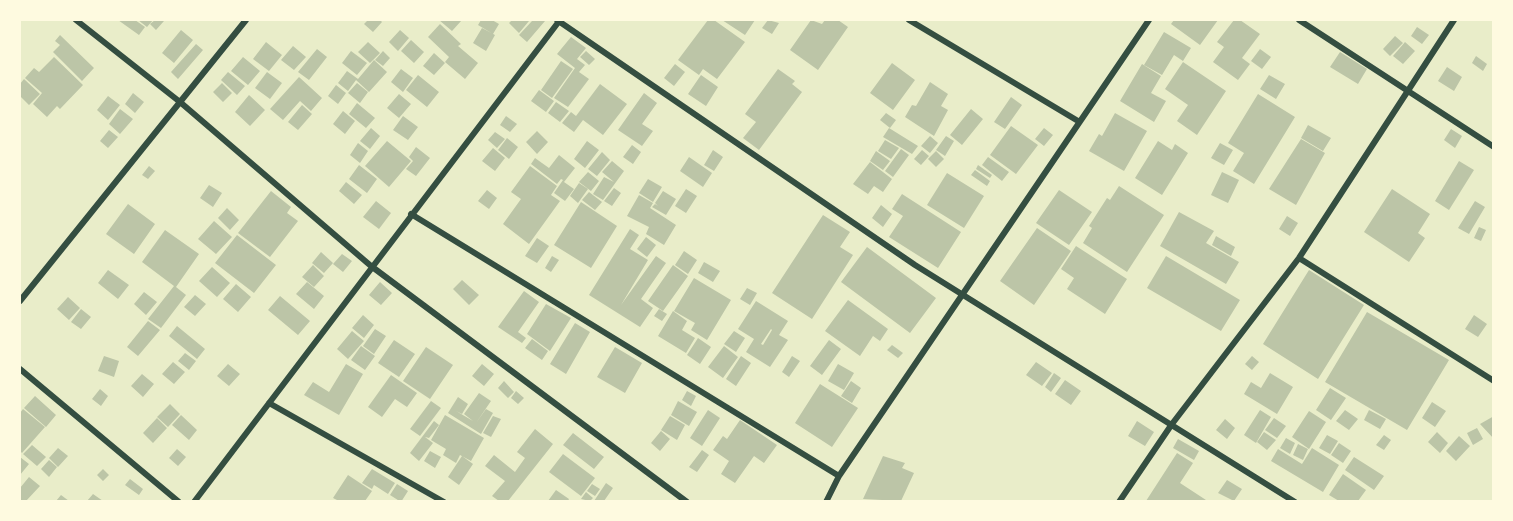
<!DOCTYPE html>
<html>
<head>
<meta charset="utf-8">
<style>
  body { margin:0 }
  #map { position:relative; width:1513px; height:521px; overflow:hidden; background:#e9edc9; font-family:Karla,sans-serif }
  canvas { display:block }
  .frame { position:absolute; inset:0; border:21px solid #fefae0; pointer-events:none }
</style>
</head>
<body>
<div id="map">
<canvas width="1513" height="521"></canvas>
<div class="frame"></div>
</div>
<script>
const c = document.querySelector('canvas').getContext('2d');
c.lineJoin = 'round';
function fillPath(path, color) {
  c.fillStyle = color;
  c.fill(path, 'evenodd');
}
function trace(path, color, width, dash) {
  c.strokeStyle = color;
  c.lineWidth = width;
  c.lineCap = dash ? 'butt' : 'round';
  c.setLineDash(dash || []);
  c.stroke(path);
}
const building = new Path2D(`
  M118 20H135L145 27 139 35Z
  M138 20H153L147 27Z
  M155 20 164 21 156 30 150 24Z
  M368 20H380L382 22 373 32 364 24Z
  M439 20H462L452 31Z
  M481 20H492L499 24 493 34 478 25Z
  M512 20H528L529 21 519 33 509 23Z
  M530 20 545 21 527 42 519 35 532 21Z
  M708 20H714L745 42 717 79 703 69 699 75 678 60Z
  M722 20H755L745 35Z
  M768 20 779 23 772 34 762 28Z
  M811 20 822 24 825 20H838L848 27 818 70 790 50Z
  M1174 20H1218L1200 45 1171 24Z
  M1234 20H1240L1260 34 1242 58 1250 64 1238 80 1213 62 1224 47 1217 42Z
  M440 24 461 44 458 46 478 63 465 79 445 62 449 57 428 37Z
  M1417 27 1429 35 1422 44 1411 36Z
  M482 28 495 35 486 51 473 43Z
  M181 30 193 40 174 63 162 53Z
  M400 30 409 38 398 51 389 42Z
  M1164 32 1191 48 1183 61 1174 55 1162 75 1144 65Z
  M60 35 94 68 82 81 53 52 60 45 55 41Z
  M1395 36 1403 43 1390 56 1383 49Z
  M571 37 586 48 577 59 585 65 579 72 589 79 568 107 554 98 575 68 557 54Z
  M411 40 424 52 414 63 401 51Z
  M266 42 282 55 269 71 253 59Z
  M368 42 380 53 370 63 358 52Z
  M1405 42 1415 51 1403 64 1393 56Z
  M196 44 203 50 178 79 171 72Z
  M293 46 306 57 294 70 281 60Z
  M317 49 327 57 309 80 298 72Z
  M1260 49 1271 57 1262 69 1251 61Z
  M351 51 367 63 357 75 342 63Z
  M383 51 390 58 383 66 375 60Z
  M586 51 595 59 589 65 580 57Z
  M1340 52 1367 69 1358 84 1330 67Z
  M434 53 445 63 434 75 423 66Z
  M1476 56 1487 64 1483 71 1472 63Z
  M54 57 83 85 60 109 57 106 47 117 33 104 42 93 25 78 34 68 39 72Z
  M243 57 260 71 248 85 231 71Z
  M374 60 387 72 369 92 356 80 348 91 338 83 347 71 358 79Z
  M561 61 573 69 552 98 541 90Z
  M1183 62 1226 91 1197 135 1177 121 1188 105 1165 89Z
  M892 63 915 80 893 110 870 93Z
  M675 64 685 72 674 86 664 78Z
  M1142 64 1161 76 1151 93 1166 101 1154 122 1120 101Z
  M1447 67 1462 77 1454 91 1438 81Z
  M401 69 413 78 403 92 391 82Z
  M778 69 795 81 792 84 802 92 759 150 743 138 756 122 745 114Z
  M228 72 245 86 237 95 221 80Z
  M267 72 282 83 270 99 255 88Z
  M418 75 439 92 427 107 406 90Z
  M701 75 718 87 706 106 688 94Z
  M1269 75 1285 84 1276 99 1260 89Z
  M299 77 322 98 311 111 300 101 283 120 270 109Z
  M24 79 40 94 29 105 20 96V84Z
  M930 82 948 94 941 106 948 110 934 136 905 117 912 105 916 106Z
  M222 83 232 93 223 102 213 92Z
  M357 83 368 92 360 103 348 93Z
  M600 84 627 104 603 135 583 120 574 132 562 123 571 112 576 116Z
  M336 85 346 93 338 104 328 96Z
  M539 90 554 101 546 112 531 101Z
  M133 93 144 102 135 113 125 104Z
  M644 93 657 103 642 124 653 131 642 146 618 130Z
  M399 94 411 104 399 118 387 108Z
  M1258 94 1295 117 1254 184 1233 171 1244 153 1228 143Z
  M249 95 265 110 250 126 235 112Z
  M108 96 120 105 108 120 97 110Z
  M1011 97 1022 105 1005 129 994 122Z
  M556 102 569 111 560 122 548 113Z
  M357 103 375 118 366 128 349 114Z
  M302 105 312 114 298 130 288 122Z
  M120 109 133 119 120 134 109 124Z
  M971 109 983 119 962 145 950 135Z
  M343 111 355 121 345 134 333 124Z
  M886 113 896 120 890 128 880 120Z
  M1115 113 1147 131 1124 171 1089 151 1099 134 1102 136Z
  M403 116 418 127 408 140 393 130Z
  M506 116 517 124 510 132 500 125Z
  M1308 125 1331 138 1323 151 1301 138Z
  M1011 126 1038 145 1016 174 990 155Z
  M371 128 380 136 370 149 360 141Z
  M889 128 918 146 912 154 883 137Z
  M1044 128 1053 135 1044 146 1035 139Z
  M1451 129 1462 136 1455 148 1444 140Z
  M109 130 118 137 108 148 100 141Z
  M537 131 548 142 537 154 526 142Z
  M495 132 505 139 497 148 488 140Z
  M930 136 938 143 930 153 921 146Z
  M946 136 954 141 945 156 936 150Z
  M507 138 518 147 509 159 498 150Z
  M1301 139 1325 153 1296 205 1269 189Z
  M885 140 899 148 891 159 878 151Z
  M387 141 411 161 389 187 365 166Z
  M587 141 599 150 585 168 574 159Z
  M1158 141 1172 150 1175 144 1188 153 1162 195 1135 178Z
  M358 143 368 151 360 163 350 155Z
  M1220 143 1233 150 1224 165 1211 158Z
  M632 145 641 152 633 164 623 157Z
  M416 147 430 158 416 176 406 169 413 161 409 157Z
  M493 148 505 158 495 171 482 161Z
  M901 149 909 155 893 177 885 171Z
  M713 150 723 157 714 171 704 165Z
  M922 150 929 156 921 165 914 159Z
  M876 151 890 161 883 170 870 161Z
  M936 151 944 159 936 167 928 159Z
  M602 152 610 160 597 176 588 169Z
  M559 155 575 168 564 182 574 189 565 201 554 193 563 180 561 179 557 184 531 164 535 158 549 168Z
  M689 157 712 173 703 187 680 171Z
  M988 157 1009 172 1002 181 982 165Z
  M612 161 624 171 603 200 593 194 604 177 614 182 602 172Z
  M1459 161 1474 170 1449 210 1435 201Z
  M870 162 892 179 883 192 874 186 868 194 853 184Z
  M359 165 377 179 367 193 349 179Z
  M978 165 992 175 990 178 976 169Z
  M149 166 155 171 148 179 142 175Z
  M530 166 557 186 551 195 560 201 529 244 503 224 521 199 511 192Z
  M975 170 990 181 987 186 971 175Z
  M588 172 599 181 591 191 579 182Z
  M1222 172 1239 180 1228 203 1211 195Z
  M947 173 984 196 964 228 927 205Z
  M648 179 662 187 653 202 639 193Z
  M346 182 362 195 354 204 339 191Z
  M579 183 588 189 578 203 570 196Z
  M209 185 222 193 213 207 200 198Z
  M1119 186 1164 215 1127 272 1083 243 1092 228 1089 226 1107 198 1110 200Z
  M614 188 621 193 612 206 604 201Z
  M686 189 697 196 686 213 675 206Z
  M1392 189 1430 214 1418 233 1425 238 1409 262 1364 232Z
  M487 190 497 198 489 209 478 201Z
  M1059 190 1092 212 1069 245 1036 223Z
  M271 191 291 207 287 213 298 221 270 257 238 233Z
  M663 191 676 199 666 215 652 207 655 204 658 206 655 203Z
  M589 192 602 202 595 210 582 200Z
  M902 194 961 232 938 268 889 237 903 216 892 209Z
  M639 195 653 203 650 208 676 225 664 245 646 234 649 227 627 216Z
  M376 201 391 213 379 229 363 217Z
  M1475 201 1485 207 1469 234 1458 228Z
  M581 202 617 226 591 268 554 245Z
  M128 204 155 224 134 254 106 234Z
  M881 205 892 214 883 227 872 218Z
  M227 208 239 220 230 230 218 218Z
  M1179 212 1214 231 1206 243 1239 262 1226 284 1160 246Z
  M823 215 850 232 840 247 853 255 812 319 772 293Z
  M1287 216 1298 223 1290 236 1279 229Z
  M214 221 232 237 216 254 198 239Z
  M1479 227 1486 230 1481 241 1474 238Z
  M1037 228 1071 251 1034 305 1000 281Z
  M630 229 639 235 630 249 648 260 621 305 656 256 666 263 641 299 653 308 640 327 589 295Z
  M165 230 199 254 176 287 186 295 161 328 148 319 174 286 142 262Z
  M237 235 276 265 254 293 215 263Z
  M1216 236 1235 247 1231 256 1212 245Z
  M646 237 656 245 647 257 637 249Z
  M537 238 549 246 537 263 525 256Z
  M1076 246 1127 279 1105 314 1067 289 1074 278 1061 269Z
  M867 247 936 298 910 333 841 282Z
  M684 251 697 260 688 274 675 265Z
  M321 252 333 263 324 273 312 263Z
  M342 254 352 261 343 272 333 264Z
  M552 256 559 260 551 272 545 268Z
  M1166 256 1240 300 1221 331 1147 288Z
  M704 262 720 271 713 282 698 273Z
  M313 265 324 276 314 287 302 277Z
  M673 265 688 276 663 311 648 301Z
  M212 267 230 283 217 297 199 281Z
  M108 270 129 285 118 299 98 283Z
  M1309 270 1364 305 1318 379 1263 344Z
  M694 278 731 300 707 340 691 330 695 323 674 311Z
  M462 280 479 295 469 305 453 289Z
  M307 282 324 296 314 309 296 294Z
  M380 282 392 293 381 305 369 295Z
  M236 284 251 297 238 312 223 299Z
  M747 288 757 293 750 305 740 299Z
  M524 291 539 302 518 332 526 338 522 343 498 327Z
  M144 292 157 302 146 315 134 304Z
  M195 295 206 304 195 316 184 307Z
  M280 296 310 321 298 335 268 310Z
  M68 297 80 308 69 320 57 309Z
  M848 300 888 329 880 341 873 336 860 356 825 331Z
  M756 301 788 321 779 335 788 340 770 367 746 352 754 339 738 329ZM771 329 772 330 763 345 761 344Z
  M546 304 571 318 550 351 527 334Z
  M81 309 91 317 81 329 71 322Z
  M659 309 667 314 662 321 654 316Z
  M673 311 687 321 682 330 695 338 686 353 658 336Z
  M1367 312 1449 360 1407 430 1325 382Z
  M363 315 374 325 364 338 352 328Z
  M1474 315 1487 324 1478 337 1465 329Z
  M148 321 160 330 138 356 127 347Z
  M575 323 590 332 566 374 550 364Z
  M177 326 205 349 197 359 169 336Z
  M375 329 386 336 374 354 363 346Z
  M352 331 364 341 348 359 337 349Z
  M734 331 745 338 736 352 724 344Z
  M698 338 711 347 700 364 687 355Z
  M532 339 548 351 542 360 525 348Z
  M394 340 415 354 399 377 378 363Z
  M829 340 841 349 822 375 810 366Z
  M892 345 903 353 898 358 887 350Z
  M361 346 375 356 365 370 351 360Z
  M724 346 738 357 723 378 708 367Z
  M426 347 453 365 430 399 403 381Z
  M615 347 642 363 625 393 597 377Z
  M185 353 196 361 189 370 178 361Z
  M104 356 119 361 114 377 98 371Z
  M741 356 751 363 736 386 726 379Z
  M792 356 800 361 789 377 782 372Z
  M1252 356 1259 362 1252 370 1245 364Z
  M173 362 185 372 174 384 162 374Z
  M1036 362 1052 373 1042 386 1026 375Z
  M228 364 240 374 229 386 217 376Z
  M346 364 363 374 339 415 304 395 313 382 329 392Z
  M482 364 494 374 484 386 472 376Z
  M838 364 854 373 844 390 828 381Z
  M1054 373 1061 378 1051 392 1045 387Z
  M1270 373 1293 387 1277 414 1244 394 1251 382 1261 388Z
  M142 374 154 384 143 397 131 386Z
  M391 375 417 393 407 407 395 399 382 417 368 407Z
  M1065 380 1081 391 1071 405 1055 394Z
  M504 381 514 392 508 398 498 388Z
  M851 381 861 388 852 403 841 396Z
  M820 384 858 408 832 447 795 423Z
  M1330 388 1346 398 1331 420 1316 410Z
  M100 389 108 396 101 406 92 399Z
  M516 391 524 398 518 404 511 398Z
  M687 391 696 396 691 406 682 400Z
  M479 393 491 401 476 423 486 409 493 413 481 434 448 413 458 397 468 404 462 414 456 411 473 421 464 414Z
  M35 396 56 415 46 427 24 408Z
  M431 401 441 408 420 436 410 429Z
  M678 401 697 412 689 426 671 415Z
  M1432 402 1446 411 1435 427 1422 418Z
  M170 404 180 414 168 427 157 417Z
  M23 409 45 427 22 453 20 451V413Z
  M708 410 720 418 702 446 690 438Z
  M1260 410 1271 417 1256 443 1244 435Z
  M1345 410 1358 419 1349 430 1336 421Z
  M1369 410 1386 419 1380 429 1364 420Z
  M1309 411 1326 422 1309 449 1292 437Z
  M181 415 197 430 189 440 172 425Z
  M445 415 484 438 471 461 460 455 456 463 443 455 446 449 431 440Z
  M493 416 501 419 491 437 483 433Z
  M670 416 685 425 677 440 661 430Z
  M1494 416V439L1480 424Z
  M157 418 167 428 153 443 143 433Z
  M1274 418 1286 426 1277 438 1265 430Z
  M1225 419 1235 428 1227 439 1216 430Z
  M740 420 777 445 764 463 754 456 735 483 721 474 729 461 713 450 723 436 727 439Z
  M434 421 439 425 429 438 425 437 433 443 419 461 410 453Z
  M1137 421 1154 432 1145 446 1128 436Z
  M1477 428 1483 439 1473 445 1467 433Z
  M535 429 553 444 508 501H499L492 496 505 481 485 466 494 455 515 472 525 458 517 452Z
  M661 431 670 439 660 451 651 443Z
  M1264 432 1276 440 1267 450 1257 442Z
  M1437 432 1448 443 1440 453 1428 442Z
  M573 433 604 457 594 469 563 445Z
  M1327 435 1338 441 1330 454 1319 448Z
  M1384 435 1391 440 1384 450 1376 445Z
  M1459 436 1470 446 1456 461 1446 451Z
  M1286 438 1295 443 1290 454 1280 448Z
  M1178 439 1199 451 1194 460 1173 448Z
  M1339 443 1351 451 1343 463 1331 455Z
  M1298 444 1308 449 1303 460 1293 455Z
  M32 445 46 457 37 466 23 454Z
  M58 448 68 456 58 467 49 458Z
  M1312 448 1339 465 1323 492 1271 461 1278 449 1302 464Z
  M177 449 186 457 178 466 169 458Z
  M702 450 709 455 697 472 689 467Z
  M430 451 441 457 435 468 424 461Z
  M1177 453 1193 463 1180 483 1206 500 1146 501Z
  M563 454 595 478 581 496 549 472Z
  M462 456 473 464 459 485 448 477Z
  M883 456 905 463 902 468 914 473 901 501 863 499Z
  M20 457 29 464 20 475Z
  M1354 457 1384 476 1374 490 1345 470Z
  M49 460 57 467 49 477 41 469Z
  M103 469 109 475 103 481 97 475Z
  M372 469 395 483 388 494 374 485 372 489 362 483Z
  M1343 474 1366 490 1358 501H1339L1329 495Z
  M348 475 372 491 365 501H339L333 498Z
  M29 477 40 486 26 501H22L20 499V488Z
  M130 479 143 489 139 495 125 485Z
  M1227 480 1242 489 1234 501 1218 493Z
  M606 483 613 488 604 501H594Z
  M397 484 408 491 401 502 390 495Z
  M592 484 600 489 595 496 587 491Z
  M556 490 569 499 568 501H548Z
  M586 492 593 498 590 501 581 499Z
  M93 494 103 501H87Z
  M61 495 69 501H56Z`);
const minor = new Path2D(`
  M76 20 180 102 371 266 687 502
  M557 20 915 265 1295 502
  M909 20 1078 121
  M1299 20 1494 147
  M411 214 839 476
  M1299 258 1494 381
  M20 301 246 20
  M20 369 179 502
  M269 403 444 502
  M194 502 560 20
  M826 502 839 476 1149 20
  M1119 502 1172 424 1299 258 1454 20`);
fillPath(building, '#bcc5a7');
trace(minor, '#344e41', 6);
</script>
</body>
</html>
